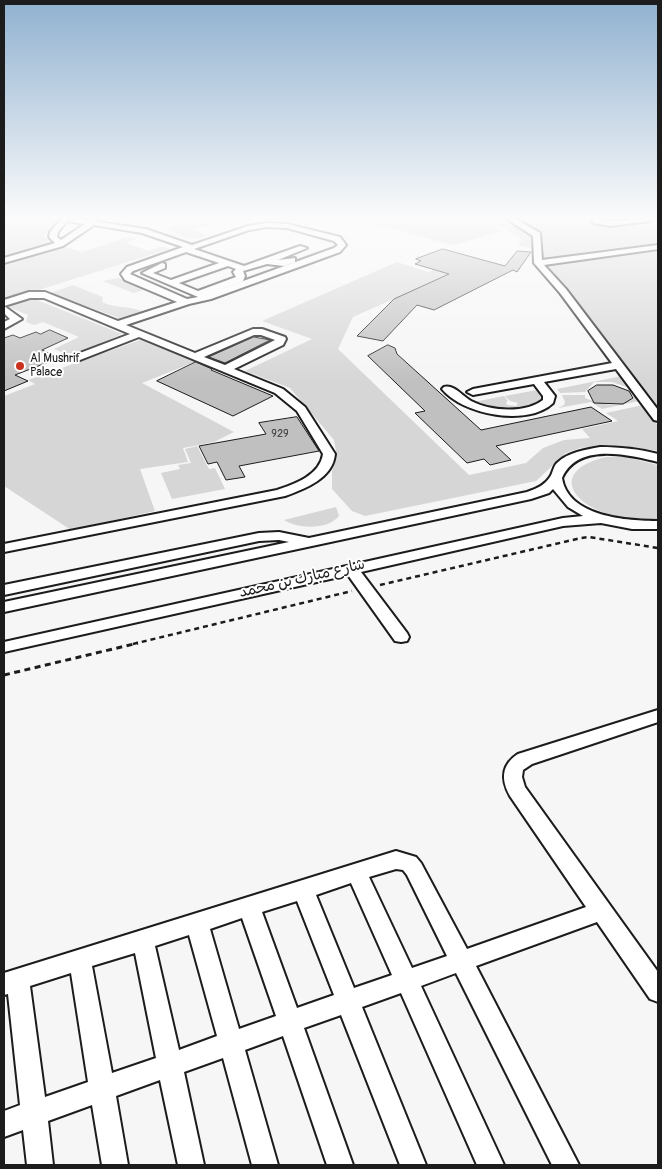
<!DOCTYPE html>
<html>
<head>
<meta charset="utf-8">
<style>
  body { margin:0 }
  #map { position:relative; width:662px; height:1169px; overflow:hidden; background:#f6f6f6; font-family:Pangolin,sans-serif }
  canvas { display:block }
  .frame { position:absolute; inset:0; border:5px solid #1c1c1c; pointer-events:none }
</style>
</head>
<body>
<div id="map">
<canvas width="662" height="1169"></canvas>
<div class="frame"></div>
</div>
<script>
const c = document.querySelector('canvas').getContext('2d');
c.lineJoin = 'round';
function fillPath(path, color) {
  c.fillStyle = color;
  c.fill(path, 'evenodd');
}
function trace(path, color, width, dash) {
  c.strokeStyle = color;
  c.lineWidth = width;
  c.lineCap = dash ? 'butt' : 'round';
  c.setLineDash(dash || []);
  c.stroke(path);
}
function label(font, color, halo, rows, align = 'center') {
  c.font = font + ' Pangolin,"Playpen Sans Arabic",sans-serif';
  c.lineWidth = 4;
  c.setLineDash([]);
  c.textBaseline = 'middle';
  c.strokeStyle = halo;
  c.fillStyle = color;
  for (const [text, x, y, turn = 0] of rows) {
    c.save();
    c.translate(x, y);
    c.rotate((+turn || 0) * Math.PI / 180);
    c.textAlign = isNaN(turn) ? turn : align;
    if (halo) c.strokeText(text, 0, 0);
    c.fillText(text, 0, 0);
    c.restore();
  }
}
const green = new Path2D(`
  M4 219H55L58 221 44 236 50 243 4 257Z
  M194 219H226L194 229 207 235C196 245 176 233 165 228Z
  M354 219H479L502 231 453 245Z
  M484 219H658V412L565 290 533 257 532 248 518 246 522 240 519 236Z
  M127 237 137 238 126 243 149 251 163 246 169 249 4 301V266L66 247 82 252Z
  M466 258 479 261 353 317 338 349 469 475 526 463 543 448 564 440 590 438 582 429 618 421 606 413 643 405 658 426V451L614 445 580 448 566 453 536 481 365 516 352 511 332 489V471L337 457 334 440 290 388 245 371 312 339 262 321 397 262 428 272Z
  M119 278 146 289 134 293 102 281Z
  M73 285 103 297 102 302C114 308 129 306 142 311L119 318 50 293Z
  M32 298 122 334 71 356 54 349 79 337 43 322 34 325 26 322 28 315 8 307Z
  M143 339 197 361 142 383 234 432 214 442 183 448 188 462 140 469 155 511 71 530 4 486V396L35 384 28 380Z
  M622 376 639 401 602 409 591 402 558 408 564 405 565 402 562 395H585V398C604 405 617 409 634 398L630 388 612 382H594L585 392 560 393 557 389Z
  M537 390 542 400C536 408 515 412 505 411 493 411 481 406 469 403L504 396 508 401 506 402 507 405 516 406 518 403 510 401 505 396Z
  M197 446 209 469 215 468 225 489 172 499 161 473 180 469 178 465 191 463 185 449Z
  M607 457H625L658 465V519C641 521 624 519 608 514 565 500 555 468 607 457Z
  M336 507 339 516C328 530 298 529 284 520Z`);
const building = new Path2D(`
  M443 249 505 266 517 251 531 252 517 272 513 270 434 310 417 305 383 341 357 336 394 299 449 274 415 264 421 261 416 259Z
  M50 330 68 338 42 350 59 358 15 375 28 381 4 391V338L13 335 20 338 36 332 40 334Z
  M254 337 270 340 225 363 209 357Z
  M388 345 395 348 397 354 481 430 591 407 612 421 496 446 511 460 490 465 484 459 467 463 415 413 425 411 368 356Z
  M196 362 212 369 211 370 273 396 233 416 157 381Z
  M597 385H613L629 391 633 398 623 404 594 403 588 391Z
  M297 417 319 451 239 466 245 477 226 480 217 462 208 464 199 446 266 434 259 423Z`);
const pathFar1 = new Path2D(`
  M380 585 581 538 589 537 658 548
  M133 644 352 591`);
const path = new Path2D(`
  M4 675 138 643`);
const minor = new Path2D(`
  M61 219 91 220 95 219 98 222 146 229 192 245 248 226 267 223 287 224 340 237 346 245 340 252 211 299 189 304 126 325 195 353 253 329H262L285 337 286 339 283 345 234 369 283 389 305 407 335 454C333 478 305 489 285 496L4 552V544L277 490C295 484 320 475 323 454L297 411 275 393 139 337 80 360H72L71 358 72 356 130 334 44 298H30L4 306V300L29 292H45L118 321 177 302 125 280 121 274 127 267 183 247 142 233 94 225 63 246 4 263V258L55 243 49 237 50 232ZM67 221 85 224 61 240 57 237 58 232ZM267 227 287 228 334 241 338 245 334 248 202 296 243 281 245 276 243 271 267 264 284 266 295 262V258L278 260 307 248 300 246 244 266 194 249 249 230ZM186 252 219 263 171 280 153 273 165 268V264L162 263 142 273 198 297 187 299 130 274 133 271ZM228 266 236 269 233 272 236 277 198 291 179 283ZM254 335H261L275 340 225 365 204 357Z
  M507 219H516L540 233 542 260 658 245V249L544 265 566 289 658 410V421L654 420 616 369 544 382 555 396 553 403C528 427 463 415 442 389L444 387C454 384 462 396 471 401 490 411 525 414 543 400V396L534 384 473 395 467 392 473 389 612 363 560 293 534 263 533 236Z
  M593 219C600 218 604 222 612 221 626 221 639 218 653 219L649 221 610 226 593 223Z
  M4 306 22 319 4 329V322L10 319 4 313Z
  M600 447C620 447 639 449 658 454V462C629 455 578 442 562 478 568 517 628 521 658 521V529H632L601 523 563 526 361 572 407 633 409 637 407 641 401 642 395 641 348 575 4 652V642L563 518 583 516 568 507 553 489 549 493 531 499 4 612V602L289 542 279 540 259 541 4 595V585L259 533 279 532 309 538 527 492C536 489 545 485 550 477 553 473 553 467 557 463 568 452 585 450 600 447Z
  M658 710V722L532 764 523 770 522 777 525 787 658 972V1002L650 999 597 922 476 966 579 1165H552L456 973 421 986 504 1165H477L401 993 362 1007 426 1165H400L341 1015 304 1028 353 1165H327L283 1036 245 1050 278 1165H252L223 1058 184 1072 204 1165H178L160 1080 116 1096 128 1165H102L92 1105 48 1121 53 1165H27L23 1130 4 1137V1111L20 1105 8 994 4 995V973L396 851 416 857 421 863 467 949 586 907 510 796C501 780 501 765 518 754ZM396 869 403 870 407 875 447 956 412 968 369 877ZM351 883 392 975 354 988 316 895ZM297 901 334 995 297 1008 262 912ZM242 918 276 1016 239 1029 210 929ZM189 935 217 1036 179 1050 155 946ZM135 953 156 1058 112 1073 92 966ZM71 973 88 1082 45 1097 30 986Z`);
const markers = [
  [20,366,5,"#c8321e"]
];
const farNumbernames = [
  ["929",280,434]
];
const farPoinames = [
  ["Al Mushrif",30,359],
  ["Palace",30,373]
];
const streetNames = [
  ["شارع مبارك بن محمد",302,579,-13]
];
fillPath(green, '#d6d6d6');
fillPath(building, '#c0c0c0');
trace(building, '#1c1c1c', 1);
trace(minor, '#1c1c1c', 4);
trace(pathFar1, '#1c1c1c', 2.5, [5, 4]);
trace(path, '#1c1c1c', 3, [6, 4.5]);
fillPath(minor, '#fff');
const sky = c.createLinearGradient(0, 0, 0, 382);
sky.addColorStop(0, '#90b1d0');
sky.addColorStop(0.57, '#fbfbfb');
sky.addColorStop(1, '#fbfbfb00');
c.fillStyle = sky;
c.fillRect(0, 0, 662, 382);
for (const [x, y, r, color] of markers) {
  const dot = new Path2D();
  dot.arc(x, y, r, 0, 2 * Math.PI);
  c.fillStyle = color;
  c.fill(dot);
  trace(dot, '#fff', 2);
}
label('11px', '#454545', null, farNumbernames);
label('12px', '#1c1c1c', '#fff', farPoinames, 'left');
label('15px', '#1c1c1c', '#fff', streetNames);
</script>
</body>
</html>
